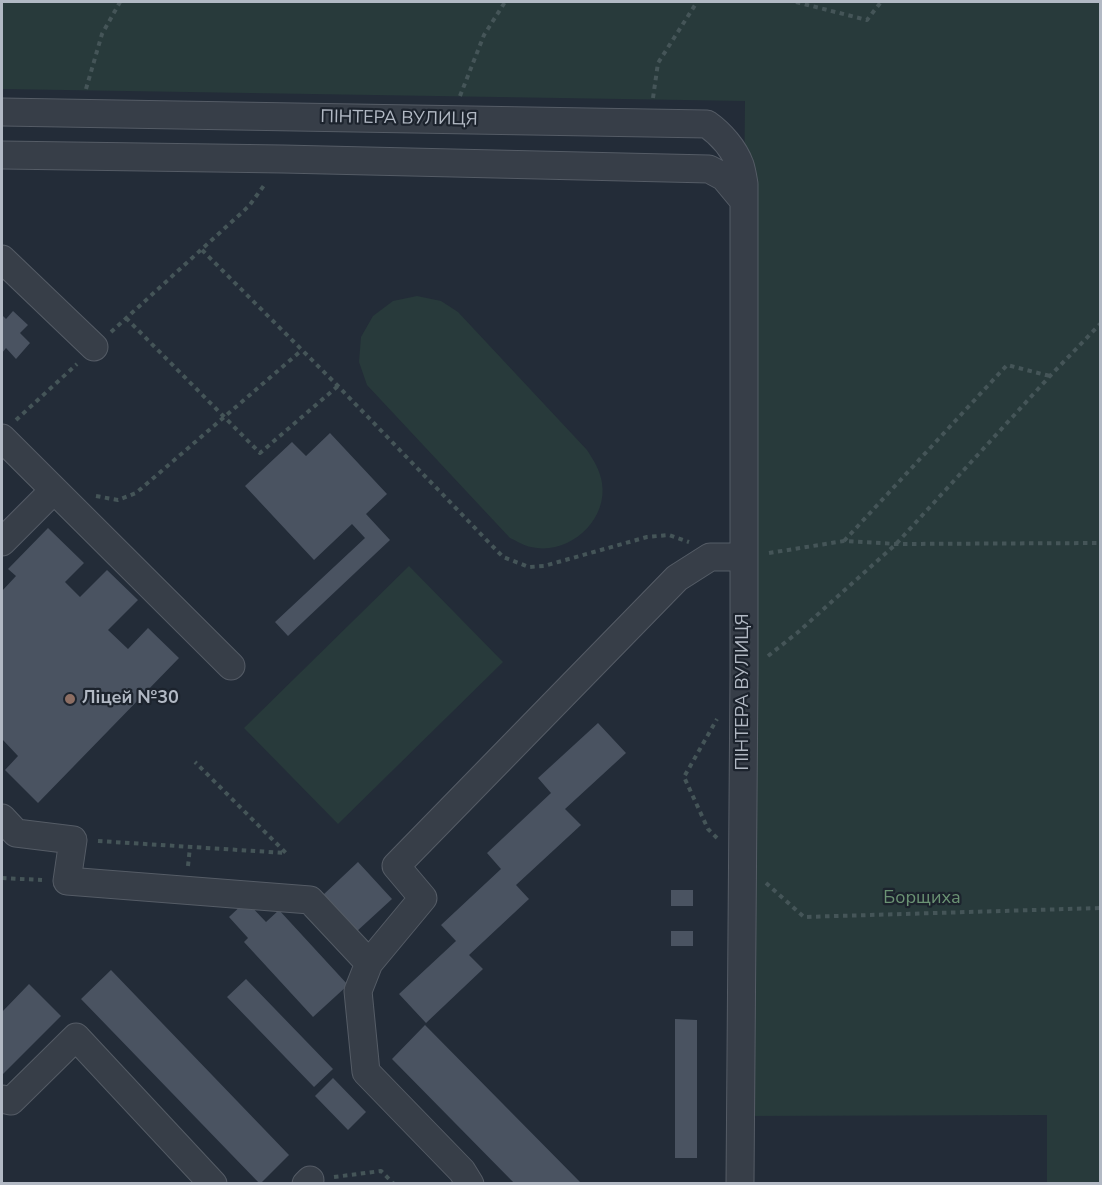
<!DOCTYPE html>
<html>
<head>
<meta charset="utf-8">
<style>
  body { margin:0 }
  #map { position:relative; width:1102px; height:1185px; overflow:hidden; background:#232c38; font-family:"Nunito Sans",sans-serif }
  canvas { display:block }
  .frame { position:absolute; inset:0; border:3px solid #b2b9c4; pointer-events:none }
</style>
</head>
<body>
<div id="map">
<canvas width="1102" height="1185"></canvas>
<div class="frame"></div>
</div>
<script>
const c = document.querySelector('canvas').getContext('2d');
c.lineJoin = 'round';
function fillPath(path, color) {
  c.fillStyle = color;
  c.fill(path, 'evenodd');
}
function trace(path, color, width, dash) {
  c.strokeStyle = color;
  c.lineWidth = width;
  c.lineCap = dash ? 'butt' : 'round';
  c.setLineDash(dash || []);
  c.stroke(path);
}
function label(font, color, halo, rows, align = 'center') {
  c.font = font + ' "Nunito Sans",sans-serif';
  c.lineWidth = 4.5;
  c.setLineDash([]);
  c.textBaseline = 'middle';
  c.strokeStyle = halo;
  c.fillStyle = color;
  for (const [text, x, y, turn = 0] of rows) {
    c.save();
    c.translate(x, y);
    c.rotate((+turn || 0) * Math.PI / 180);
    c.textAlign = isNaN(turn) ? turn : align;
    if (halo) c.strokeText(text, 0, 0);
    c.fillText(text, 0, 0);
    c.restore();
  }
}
const green = new Path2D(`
  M2 2H1100V1183H1047V1115L741 1116 744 201 745 101 2 89Z
  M417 296 441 301 458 312 587 450C594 461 600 470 602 483 608 521 568 556 531 547 524 546 517 541 510 538L367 385 359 362 361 337 373 316 393 301Z
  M409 566 503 662 338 824 244 728Z`);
const building = new Path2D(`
  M13 311 28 325 20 333 30 343 16 359 6 348 2 353V315L6 319Z
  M330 433 387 494 366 514 390 540 288 636 275 622 365 538 352 524 314 560 245 486 292 442 306 456Z
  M48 528 84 563 65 582 80 597 107 570 138 600 108 630 128 649 148 628 179 658 38 803 5 770 18 756 2 739V591L16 576 8 569Z
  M598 723 626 753 565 809 581 825 516 885 529 899 469 955 483 969 426 1023 399 994 456 941 441 925 501 869 487 853 551 793 538 778Z
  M358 862 392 899 356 932 323 895Z
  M671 890H693V906H671Z
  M246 901 266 922 279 910 348 985 313 1017 244 942 248 938 229 917Z
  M671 931H693V946H671Z
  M111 970 289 1155 260 1184 81 999Z
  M246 979 333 1069 314 1087 227 997Z
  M29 984 61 1016 2 1075V1012Z
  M675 1019 697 1020V1158H675Z
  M425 1025 582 1184H515L392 1059Z
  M333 1078 366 1112 348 1130 315 1096Z`);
const path = new Path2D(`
  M796 2 867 20 881 2
  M86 89 102 34 120 2
  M460 96 484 35 505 2
  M653 98 658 63 697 2
  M202 250 338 386 503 557 529 567 544 566 647 537 669 535 689 542
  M126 318 260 453 338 386
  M111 332 249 206 265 184
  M16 420 77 364
  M96 496 118 500 136 493 302 350
  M844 541 1007 365 1050 376
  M769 553 844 541 896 544 1100 543
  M768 656 797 633 896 544 1050 376 1100 324
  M717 838 708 829 684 777 717 719
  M98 841 286 853 195 762
  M188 866 190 847
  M2 878 42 880
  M766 883 804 917 1100 908
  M334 1177 381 1171 394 1184`);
const minor = new Path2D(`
  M2 112 707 124C721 134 734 149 740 165 742 171 743 178 744 184V675L740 1184
  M2 155 283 159 709 169 724 177 744 201
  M2 259 94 347
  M2 438 231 666
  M2 542 54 490
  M2 818 16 833 73 840 67 881 310 900 369 963
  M2 1099 11 1101 76 1037 213 1184
  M306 1184 310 1180
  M470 1184 462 1171 366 1072 358 991 369 963 423 898 396 866 677 578 710 557H744`);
const markers = [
  [70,699,6,"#8d6e63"]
];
const streetNames = [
  ["ПІНТЕРА ВУЛИЦЯ",399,119,1],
  ["ПІНТЕРА ВУЛИЦЯ",744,692,-90]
];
const poiNames = [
  ["Ліцей №30",82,699]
];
const parkNames = [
  ["Борщиха",922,899]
];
fillPath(green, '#283a3b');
fillPath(building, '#4a5361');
trace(minor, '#555c66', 29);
trace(path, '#455558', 4, [4.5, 4.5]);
trace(minor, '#373e48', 27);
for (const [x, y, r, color] of markers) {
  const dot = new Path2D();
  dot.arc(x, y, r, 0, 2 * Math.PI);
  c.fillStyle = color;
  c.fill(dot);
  trace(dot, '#1c232d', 2);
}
label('18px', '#b2b9c4', '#1c232d', streetNames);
label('bold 18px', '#b2b9c4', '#1c232d', poiNames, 'left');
label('18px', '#6b9374', '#1c232d', parkNames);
</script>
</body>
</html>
